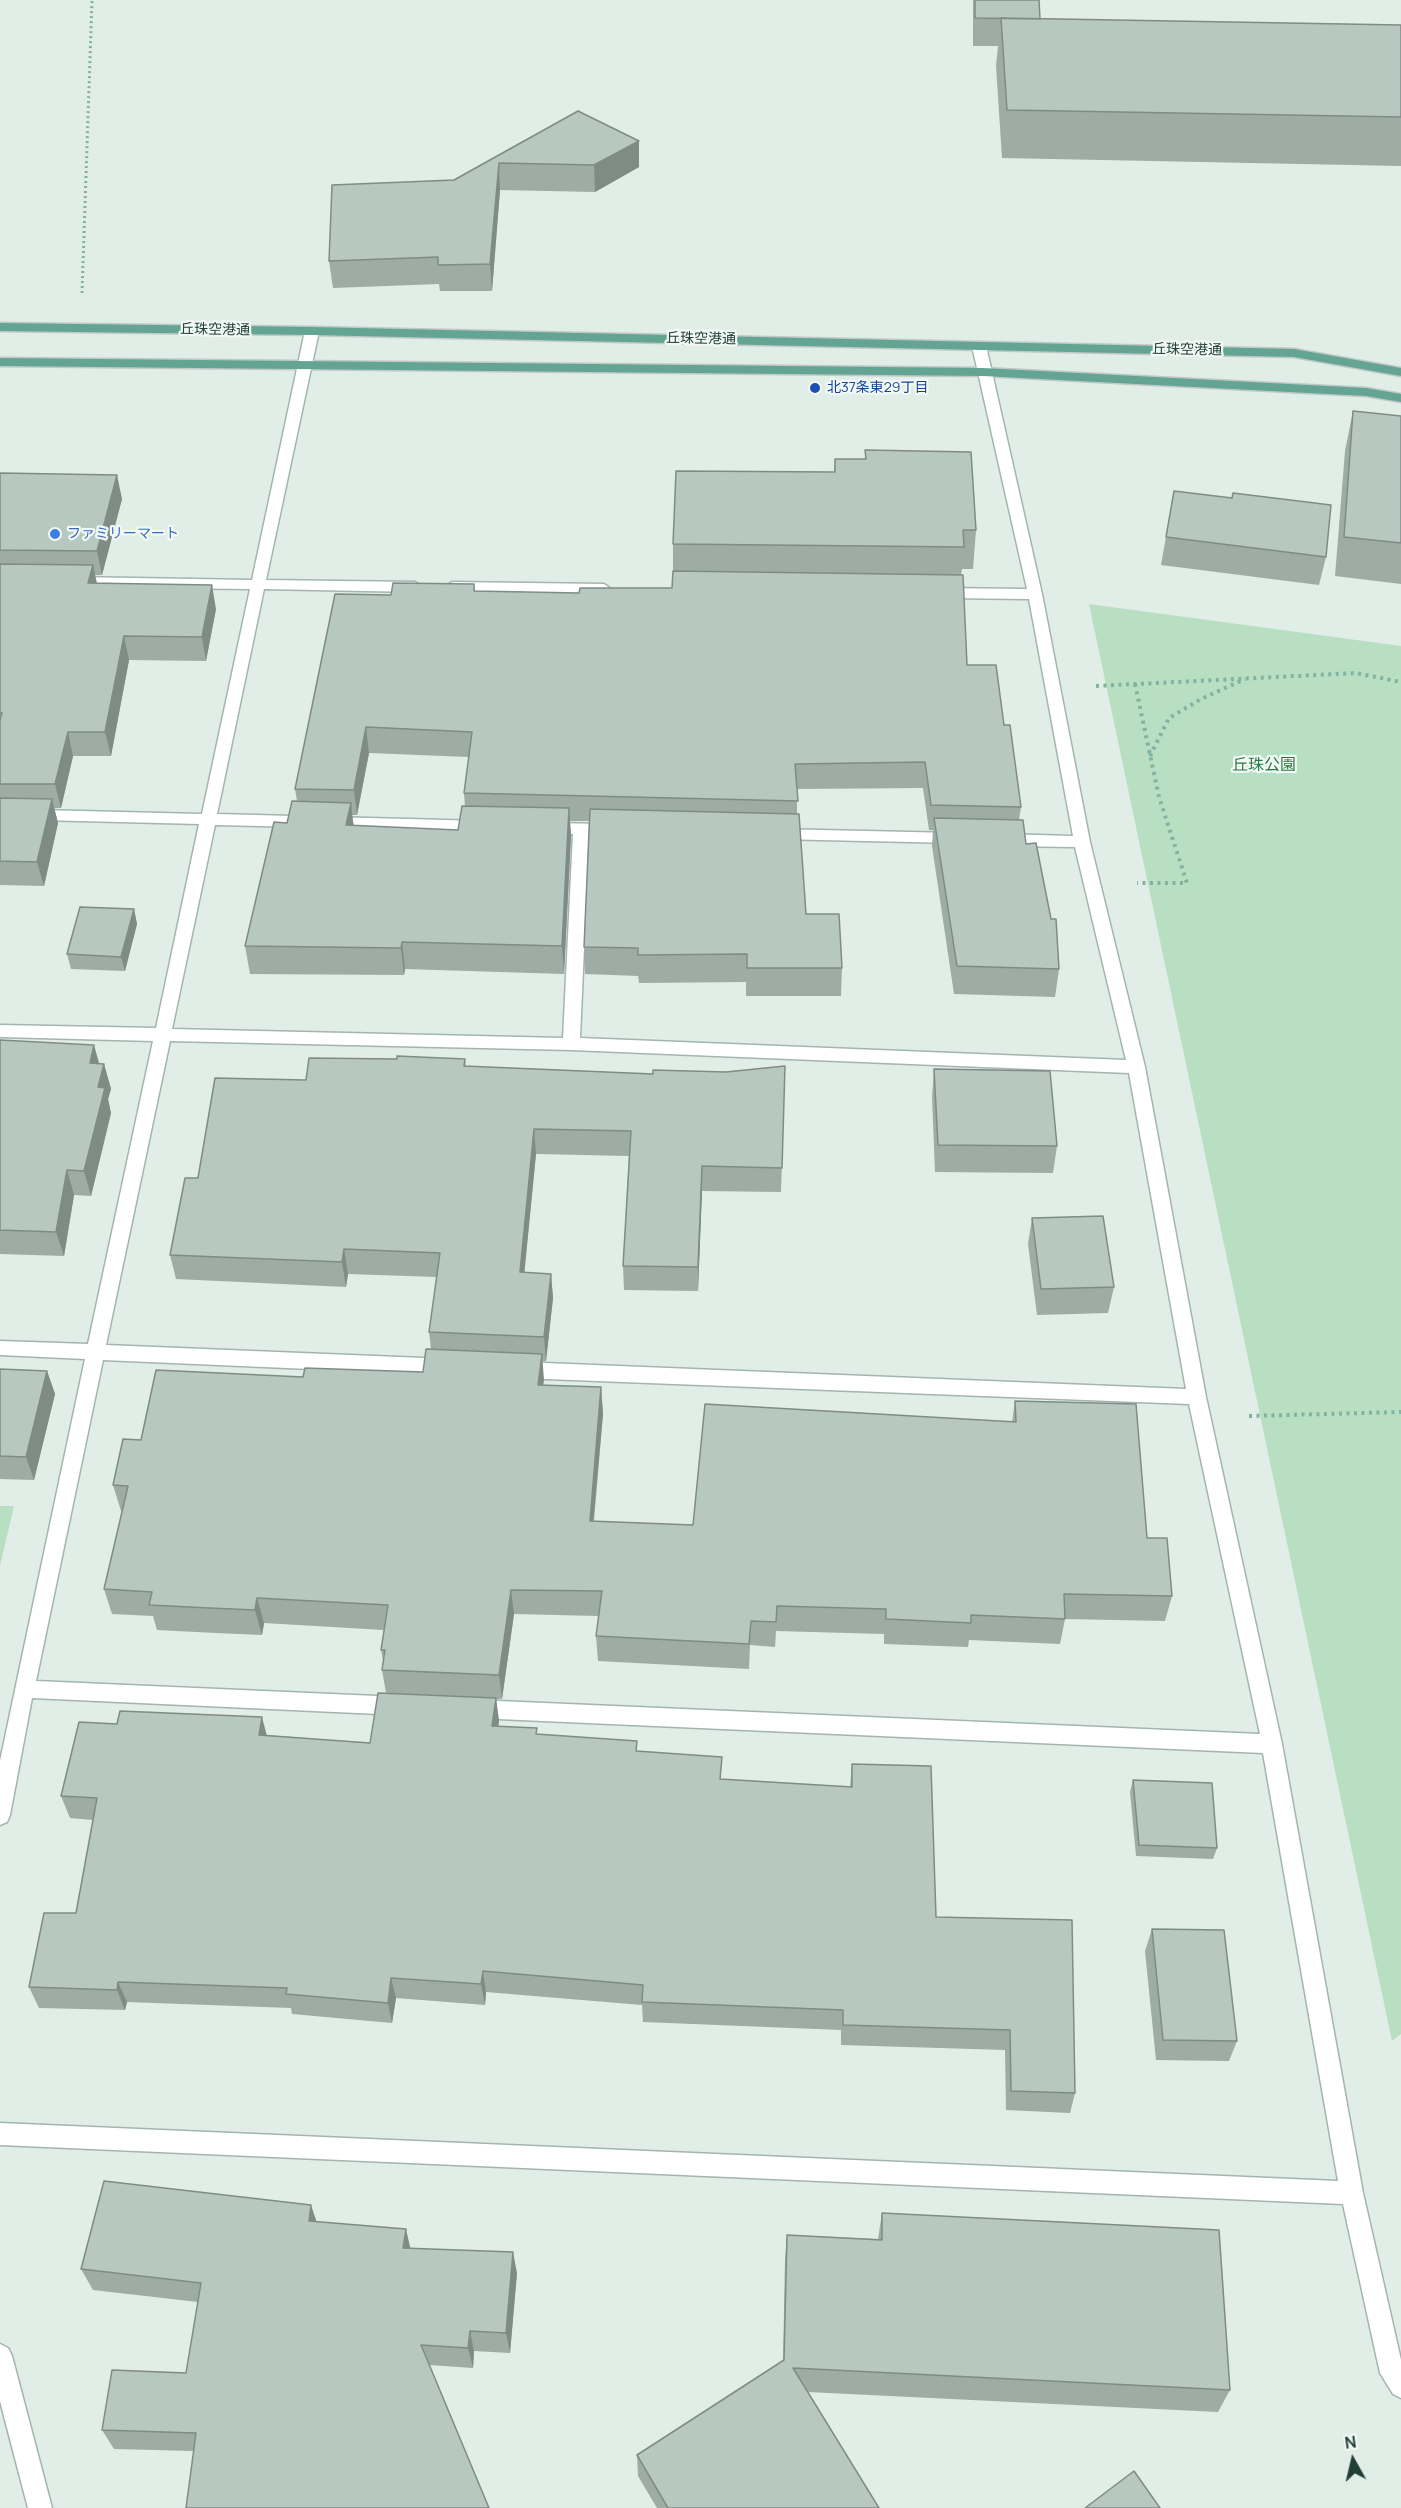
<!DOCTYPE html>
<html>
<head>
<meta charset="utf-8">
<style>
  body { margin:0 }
  #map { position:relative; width:1401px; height:2508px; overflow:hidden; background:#e1ede7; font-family:Manrope,sans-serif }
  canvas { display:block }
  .north { position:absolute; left:1323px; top:2430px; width:60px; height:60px; -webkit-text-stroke:4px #f2f9f5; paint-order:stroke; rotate:352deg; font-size:16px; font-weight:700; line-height:24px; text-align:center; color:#203f36 }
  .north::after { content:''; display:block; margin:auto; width:21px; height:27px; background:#203f36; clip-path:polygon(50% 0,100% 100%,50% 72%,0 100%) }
</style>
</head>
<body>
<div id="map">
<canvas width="1401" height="2508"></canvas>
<div class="north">N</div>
</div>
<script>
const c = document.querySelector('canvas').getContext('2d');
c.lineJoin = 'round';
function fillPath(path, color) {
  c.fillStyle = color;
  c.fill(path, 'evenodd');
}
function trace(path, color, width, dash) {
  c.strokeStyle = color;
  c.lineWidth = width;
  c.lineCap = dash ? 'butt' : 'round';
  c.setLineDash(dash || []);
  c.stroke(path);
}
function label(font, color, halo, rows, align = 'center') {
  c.font = font + ' Manrope,"Noto Sans JP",sans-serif';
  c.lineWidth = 4.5;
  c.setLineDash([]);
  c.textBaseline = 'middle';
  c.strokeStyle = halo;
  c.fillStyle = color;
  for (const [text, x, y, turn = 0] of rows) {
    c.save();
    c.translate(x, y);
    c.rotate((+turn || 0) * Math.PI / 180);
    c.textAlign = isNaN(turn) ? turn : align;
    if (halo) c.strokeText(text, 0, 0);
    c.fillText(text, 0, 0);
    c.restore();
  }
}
const green = new Path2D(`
  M1089 604 1401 646V2034L1392 2041Z
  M0 1506H14L0 1566Z`);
const pathFar1 = new Path2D(`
  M82 293 92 0`);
const path = new Path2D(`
  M1135 684 1159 797 1187 883H1137
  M1096 686 1356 673 1401 682
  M1150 756 1169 718 1201 699 1245 679
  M1249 1416 1401 1412`);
const minor = new Path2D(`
  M312 327 319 331 266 580 415 582 422 587 415 592 264 589 217 814 484 821 490 822 492 826 490 830 484 831 215 825 172 1029 563 1038 573 834 542 832 540 828 542 824 548 823 613 824 619 825 621 829 619 833 589 834 580 1038 1126 1060 1075 847 1003 846 997 844 995 840 997 836 1003 834 1073 836 1029 599 941 598 934 593 941 588 1027 589 972 346 979 342 986 346 1042 594 1090 842 1145 1067 1206 1397 1282 1744 1363 2193 1401 2360V2398L1393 2394 1380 2373 1343 2204 0 2145V2123L1338 2181 1263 1753 475 1718 468 1715 465 1709 468 1703 475 1700 1260 1734 1189 1404 520 1378 513 1375 511 1370 513 1365 520 1362 1186 1389 1129 1073 571 1050 170 1041 106 1345 448 1359 455 1362 457 1367 455 1372 448 1375 103 1360 36 1681 400 1697 407 1700 410 1706 407 1712 400 1715 32 1698 10 1815 7 1822 0 1825V1761L85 1359 0 1355V1341L88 1344 153 1041 0 1037V1025L156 1028 199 824 0 819V809L202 814 250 589 74 587 67 582 74 577 252 580 305 331Z
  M452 582 604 584 611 589 604 594 447 590 445 587Z
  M776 829 955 833 961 834 963 838 961 842 955 843 776 839 770 838 768 834 770 830Z
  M0 2344 8 2348 12 2356 52 2508H28L0 2401Z`);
const major = new Path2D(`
  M0 323 312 327 1294 349 1401 368V376L1294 357 312 335 0 331Z
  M0 358 983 368 1366 388 1401 394V402L1366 396 983 376 0 366Z`);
const wall = new Path2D(`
  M973 0H1039L1040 19 1401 25V166L1002 158 996 66 998 46H973Z
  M578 111 639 167 595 192 500 190 492 291H440L439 284 333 288 329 261 454 180Z
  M1353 411 1401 416V584L1335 576 1345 451Z
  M865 450 976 530 973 569H962L961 575 967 665 1004 725 1021 807 1019 820 1059 969 1055 997 954 994 932 846 933 830H929L923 788 797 789V814L806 914 842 968 841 996H746V982L639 983 638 976 585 974 584 947 589 821H570L571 836 564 974 405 969 404 975 250 974 245 946 287 823 297 801 295 789 391 595 474 584 475 591 579 593 672 588 673 571V544L834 472 835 459H865ZM369 753 469 757 464 793 465 806 458 830 354 826 352 815H357Z
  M0 473 122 499 102 575H95L97 584 216 609 206 661 129 660 111 756H73L61 808H54L58 823 44 886 0 885Z
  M1174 491 1326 557 1319 585 1161 565Z
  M134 909 137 924 125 971 71 969 67 954Z
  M0 1040 99 1064H104L111 1089 108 1099 111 1113 91 1196 74 1195 64 1256 0 1254Z
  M465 1059 466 1066 653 1074 726 1072 785 1066 781 1192 702 1191 698 1291 624 1290 623 1266 629 1156 536 1154 524 1273 551 1274 553 1298 546 1361H542L543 1385 601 1387 603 1414 594 1521 693 1525 1012 1422 1015 1401 1147 1538 1172 1596 1165 1621 1065 1619 1060 1644 969 1640 968 1647 884 1644V1634L776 1631 775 1647 750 1645 749 1669 598 1661 596 1636 599 1616 514 1614 502 1699H496L499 1721 498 1727 637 1751 722 1779 850 1787 852 1764 936 1917 1075 2093 1070 2113 1006 2110 1005 2050 841 2045V2030L643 2022 642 2005 486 1992 485 2005 396 1998 392 2023 292 2014 291 2008 127 2002 125 2010 39 2008 29 1987 76 1913 93 1820 70 1818 61 1796 267 1735 370 1743 386 1693 382 1670 383 1660 381 1650 384 1630 264 1623 262 1635 216 1633 157 1630 153 1616 112 1614 104 1589 122 1511H121L113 1485 141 1440 303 1377 423 1372 431 1349 429 1332 437 1277 348 1274 346 1287 176 1279 170 1255 198 1178 306 1080Z
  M934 1069 1057 1146 1053 1173 935 1172 932 1097Z
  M1032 1218 1114 1287 1108 1313 1037 1315 1028 1244Z
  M0 1369 47 1371 55 1394 34 1480 0 1479Z
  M1133 1780 1217 1848 1213 1859 1136 1856 1130 1792Z
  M1152 1929 1237 2041 1229 2061 1156 2060 1145 1951Z
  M882 2213 1230 2390 1218 2412 808 2392 879 2508H657L638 2476 637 2455 783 2361 785 2260 787 2235 878 2239Z
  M317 2221 411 2248 517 2273 510 2353 474 2351 473 2368 429 2365 193 2451 114 2449 102 2430 186 2373 198 2302 93 2290 81 2269Z`);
const shadedWall = new Path2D(`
  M639 141V167L595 192 594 165Z
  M499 163 500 190 492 291 490 264Z
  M117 475 122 499 102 575 97 551Z
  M93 565 98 589 88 583Z
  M212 585 216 609 206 661 202 637Z
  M124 636 129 660 111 756 105 732Z
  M366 727 369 753 357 815 354 790Z
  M68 732 73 756 61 808 55 784Z
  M52 799 58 823 44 886 37 862Z
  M351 803 354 831 346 825Z
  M569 808 571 836 564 974 562 946Z
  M134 909 137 924 125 971 121 957Z
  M402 942 405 969 404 975 401 948Z
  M94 1045 101 1070 90 1063Z
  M104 1064 111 1089 108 1099 111 1113 91 1196 84 1171 98 1087Z
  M534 1129 536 1154 522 1297 520 1272Z
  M702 1166V1191L698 1291V1267Z
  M67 1170 74 1195 64 1256 56 1232Z
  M344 1249 348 1274 346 1287 342 1262Z
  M551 1274 553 1298 546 1361 544 1337Z
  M542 1354 544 1380 540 1411 538 1385Z
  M47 1371 55 1394 34 1480 26 1457Z
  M601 1387 603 1414 591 1546 590 1521Z
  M511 1590 514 1614 502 1699 499 1675Z
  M257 1598 264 1623 262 1635 255 1610Z
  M496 1698 499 1721 495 1749 492 1726Z
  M262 1717 268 1740 259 1735Z
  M483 1971 486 1992 485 2005 481 1984Z
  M391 1978 396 1998 392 2023 388 2003Z
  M118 1982 127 2002 125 2010 117 1990Z
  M311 2205 318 2226 309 2221Z
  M406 2229 411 2251 403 2248Z
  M513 2252 517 2273 510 2353 506 2333Z
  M470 2331 474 2351 473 2368 468 2348Z`);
const building = new Path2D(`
  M975 0H1039L1040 19 975 18Z
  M1001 18 1401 25V117L1007 110Z
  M578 111 639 141 594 165 499 163 490 264 438 265V257L329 261 332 185 454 180Z
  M1353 411 1401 416V543L1344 537Z
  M865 450 971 452 976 530H963L964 547 673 544 676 471 835 472V459H866Z
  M0 473 117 475 97 551 0 550Z
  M1174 491 1232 498 1233 493 1331 505 1326 557 1166 537Z
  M0 564 93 565 88 583 212 585 202 637 124 636 105 732H68L55 784H0V720L2 713H0Z
  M673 571 963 575 967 665H996L1004 725H1010L1021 807 931 805 925 762 795 764 798 801 464 793 472 732 366 727 354 790 295 789 335 594 391 595 393 583 474 584V591L579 593 580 588H672Z
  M0 798 52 799 37 862 0 861Z
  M292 801 351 803 346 825 458 830 462 806 569 808 562 946 402 942 401 948 245 946 274 822 287 823Z
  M590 809 799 814 806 914H839L842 968H747V954L638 955V948L584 947Z
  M934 818 1023 820 1026 844 1036 843 1051 919H1056L1059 969 957 966Z
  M80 907 134 909 121 957 67 954Z
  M0 1040 94 1045 90 1063 104 1064 98 1087 105 1088 84 1171 67 1170 56 1232 0 1230Z
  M397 1056 465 1059 464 1066 653 1074V1070L726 1072 785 1066 782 1168 702 1166 698 1267 623 1266 631 1131 534 1129 520 1272 551 1274 544 1337 429 1332 440 1253 344 1249 342 1262 170 1255 185 1178H198L215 1078 306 1080 309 1058 397 1059Z
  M934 1069 1050 1071 1057 1146 938 1145Z
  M1103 1216 1114 1287 1041 1289 1032 1218Z
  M426 1349 542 1354 538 1385 601 1387 590 1521 693 1525 705 1404 1016 1422 1015 1401 1136 1404 1147 1538H1167L1172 1596 1064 1594 1065 1619 971 1615V1623L886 1619V1609L777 1606 776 1622 751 1621 749 1644 596 1636 602 1591 511 1590 499 1675 382 1670 385 1650H381L388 1605 257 1598 255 1610 210 1608 149 1605 152 1592 104 1589 128 1486 113 1485 123 1439 141 1440 156 1370 303 1377 305 1368 423 1372Z
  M0 1369 47 1371 26 1457 0 1456Z
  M378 1693 496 1698 492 1726 537 1728 536 1734 637 1741 636 1751 722 1757 720 1779 852 1787V1764L931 1766 936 1917 1072 1920 1075 2093 1011 2091 1010 2030 843 2025V2010L642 2002 643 1985 483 1971 481 1984 391 1978 388 2003 286 1994 287 1988 118 1982 117 1990 29 1987 44 1913H76L97 1798 61 1796 79 1722 117 1724 120 1711 262 1717 259 1735 370 1743Z
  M1133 1780 1212 1783 1217 1848 1139 1845Z
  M1152 1929 1224 1930 1237 2041 1163 2040Z
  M104 2181 311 2205 309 2221 406 2229 403 2248 513 2252 506 2333 470 2331 468 2348 421 2345 489 2508H186L196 2433 102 2430 112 2370 186 2373 201 2283 81 2269Z
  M882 2213 1219 2230 1230 2390 793 2368 879 2508H668L637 2455 784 2360 787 2235 882 2240Z
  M1134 2471 1160 2508H1085Z`);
const markers = [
  [815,388,6,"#1a4fb4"],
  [55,534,6,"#3f7fe0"]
];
const farStreetnames = [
  ["丘珠空港通",215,330,1],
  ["丘珠空港通",701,339,1],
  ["丘珠空港通",1187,350,1]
];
const farTransitnames = [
  ["北37条東29丁目",827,388]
];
const farShopnames = [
  ["ファミリーマート",67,534]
];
const parkNames = [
  ["丘珠公園",1264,766]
];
fillPath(green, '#b9dfc2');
trace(minor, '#a3b5ae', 3);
trace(major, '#c1c9c7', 3);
trace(pathFar1, '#80b3a1', 3, [2, 3]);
trace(path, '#80b3a1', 4, [3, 4.5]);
fillPath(minor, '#fff');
fillPath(major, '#63a592');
fillPath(wall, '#9daca5');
fillPath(shadedWall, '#7f8c86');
fillPath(building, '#b6c8c0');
trace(building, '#7f8c86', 1.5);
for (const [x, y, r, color] of markers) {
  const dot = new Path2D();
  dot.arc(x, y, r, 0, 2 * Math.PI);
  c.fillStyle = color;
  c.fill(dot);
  trace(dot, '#f2f9f5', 2);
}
label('14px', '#203f36', '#f2f9f5', farStreetnames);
label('14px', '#164399', '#f2f9f5', farTransitnames, 'left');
label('14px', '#366cbe', '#f2f9f5', farShopnames, 'left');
label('16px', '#287844', '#f2f9f5', parkNames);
</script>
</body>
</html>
